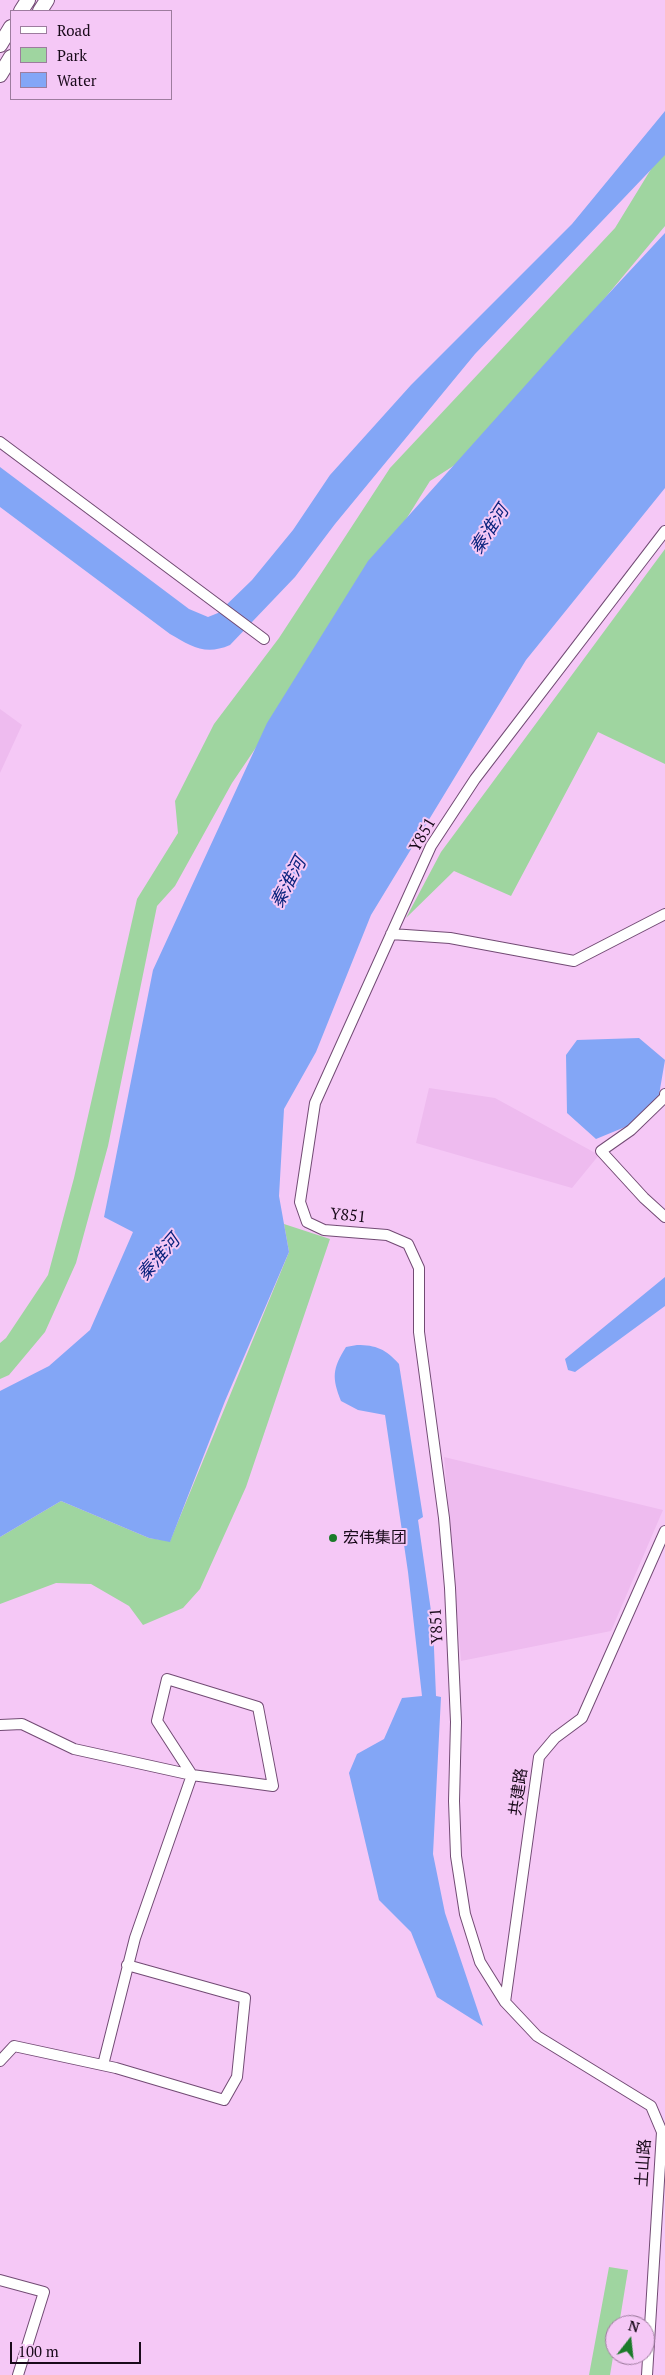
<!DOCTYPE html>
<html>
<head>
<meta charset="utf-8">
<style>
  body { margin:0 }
  #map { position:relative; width:665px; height:2375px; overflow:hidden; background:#f5c8f6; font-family:"PT Serif",serif }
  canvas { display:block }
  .legend { position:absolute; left:10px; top:10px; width:162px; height:90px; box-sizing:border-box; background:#f5c8f6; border:1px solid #9d7c9e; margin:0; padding:6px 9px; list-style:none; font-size:15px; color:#190a1a }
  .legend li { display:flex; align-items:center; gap:10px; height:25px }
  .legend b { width:25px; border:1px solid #9d7c9e }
  .north { position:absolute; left:605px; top:2315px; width:50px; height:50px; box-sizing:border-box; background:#f5c8f6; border:1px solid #9d7c9e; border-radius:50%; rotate:16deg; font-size:14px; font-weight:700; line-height:20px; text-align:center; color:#190a1a }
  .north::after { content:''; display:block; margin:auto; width:18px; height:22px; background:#1b7a2a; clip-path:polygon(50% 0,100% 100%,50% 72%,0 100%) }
  .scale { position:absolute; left:10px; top:2342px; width:131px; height:22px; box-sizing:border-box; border:2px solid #190a1a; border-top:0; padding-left:6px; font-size:15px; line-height:18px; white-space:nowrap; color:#190a1a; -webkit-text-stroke:4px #f5c8f6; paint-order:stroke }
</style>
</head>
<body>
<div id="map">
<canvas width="665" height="2375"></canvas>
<ul class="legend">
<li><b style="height:6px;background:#fff"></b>Road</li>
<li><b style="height:14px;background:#9fd5a0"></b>Park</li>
<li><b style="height:14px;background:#83a6f6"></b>Water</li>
</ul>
<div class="north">N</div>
<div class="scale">100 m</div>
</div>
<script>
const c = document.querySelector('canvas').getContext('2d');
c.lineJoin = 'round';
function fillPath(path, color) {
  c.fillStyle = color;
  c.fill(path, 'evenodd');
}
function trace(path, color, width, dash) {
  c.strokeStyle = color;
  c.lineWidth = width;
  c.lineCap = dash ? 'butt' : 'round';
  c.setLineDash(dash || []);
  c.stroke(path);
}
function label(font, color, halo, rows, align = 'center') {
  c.font = font + ' "PT Serif","Noto Sans SC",serif';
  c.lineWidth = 4;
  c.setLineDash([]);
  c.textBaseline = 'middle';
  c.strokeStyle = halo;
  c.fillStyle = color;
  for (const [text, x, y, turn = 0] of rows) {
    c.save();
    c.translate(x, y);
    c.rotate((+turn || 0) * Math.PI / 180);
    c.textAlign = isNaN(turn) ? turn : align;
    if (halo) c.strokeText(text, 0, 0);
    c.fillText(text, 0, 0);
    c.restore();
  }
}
const built = new Path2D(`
  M0 709 22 725 0 773Z
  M429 1088 495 1098 599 1155 572 1188 416 1143Z
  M444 1457 663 1510 611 1631 461 1661Z`);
const green = new Path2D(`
  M665 151V226L478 450 430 481 351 607 232 783 175 886 157 906 108 1146 76 1263 45 1332 9 1375 0 1379V1343L6 1338 48 1275 74 1178 137 899 178 833 175 801 214 724 279 638 390 468 615 228 656 161Z
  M665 549V764L598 732 511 896 454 871 406 918 441 852Z
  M284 1224 330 1239 246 1487 200 1589 183 1608 143 1625 129 1606 91 1584 56 1583 0 1604V1537L61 1501 149 1538 170 1541 289 1252Z
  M609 2267 628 2270 619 2325H615V2345L610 2375H589Z`);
const water = new Path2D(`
  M665 111V155L475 354 335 524 295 577 230 645C205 656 191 646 170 634L0 507V467L189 609 208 617 218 613 252 580 293 530 330 475 411 385 572 224Z
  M665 233V488L526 660 371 915 316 1052 284 1109 279 1196 289 1252 225 1401 170 1542 149 1538 61 1501 0 1537V1391L49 1366 90 1330 133 1232 104 1217 153 970 267 723 368 561 575 330Z
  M639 1038 665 1060 659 1095 630 1125 596 1139 567 1113 566 1055 577 1040Z
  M665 1277V1306L575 1372 568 1370 565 1359Z
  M357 1345C376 1345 386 1349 399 1364L423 1517 418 1520 433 1625 436 1696 441 1697 433 1854 445 1913 483 2026 437 1997 411 1932 379 1900 349 1773 357 1754 384 1739 402 1698 422 1696 408 1572 385 1415 358 1410 341 1401C332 1378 332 1369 346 1347Z`);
const minor = new Path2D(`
  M0 442 264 639
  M391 934 450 938 574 961 665 914
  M665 1094V1097L631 1130 601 1151 644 1198 665 1217
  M0 1725 22 1724 74 1749 192 1775 273 1786 258 1707 167 1679 157 1721 192 1775
  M505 2002 539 1757 555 1738 582 1718 665 1531
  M0 2061 14 2046 116 2068 224 2100 237 2077 245 1998 127 1965
  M103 2065 135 1938 192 1775
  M0 2280 44 2292 18 2375
  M647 2375 662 2132 651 2106 537 2036 505 2002 480 1962 465 1914 456 1856 454 1801 456 1722 450 1588 444 1518 419 1332V1268L408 1244 387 1235 324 1230 307 1222 300 1202 315 1103 431 846 475 779 665 531`);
const tertiary = new Path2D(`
  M21 11 28 0
  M40 11 47 0
  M0 45 11 27
  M0 75 11 57`);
const markers = [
  [333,1538,5,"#1b7a2a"]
];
const streetNames = [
  ["Y851",423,835,-60],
  ["Y851",348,1216,6],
  ["Y851",437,1626,-93],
  ["共建路",519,1792,-82],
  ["土山路",644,2163,-86]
];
const poiNames = [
  ["宏伟集团",343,1538]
];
const waterNames = [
  ["秦淮河",490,530,-57],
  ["秦淮河",289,883,-62],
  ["秦淮河",159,1258,-49]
];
fillPath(built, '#eebbef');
fillPath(green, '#9fd5a0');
fillPath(water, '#83a6f6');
trace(minor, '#724b74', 12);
trace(tertiary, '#724b74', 16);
trace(minor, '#fff', 10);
trace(tertiary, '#fff', 14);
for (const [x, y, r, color] of markers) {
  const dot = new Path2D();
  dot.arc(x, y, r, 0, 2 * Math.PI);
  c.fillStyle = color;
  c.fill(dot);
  trace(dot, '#f5c8f6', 2);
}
label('16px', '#190a1a', '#f5c8f6', streetNames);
label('16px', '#190a1a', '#f5c8f6', poiNames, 'left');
label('italic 18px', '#0b237d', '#f5c8f6', waterNames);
</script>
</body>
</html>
